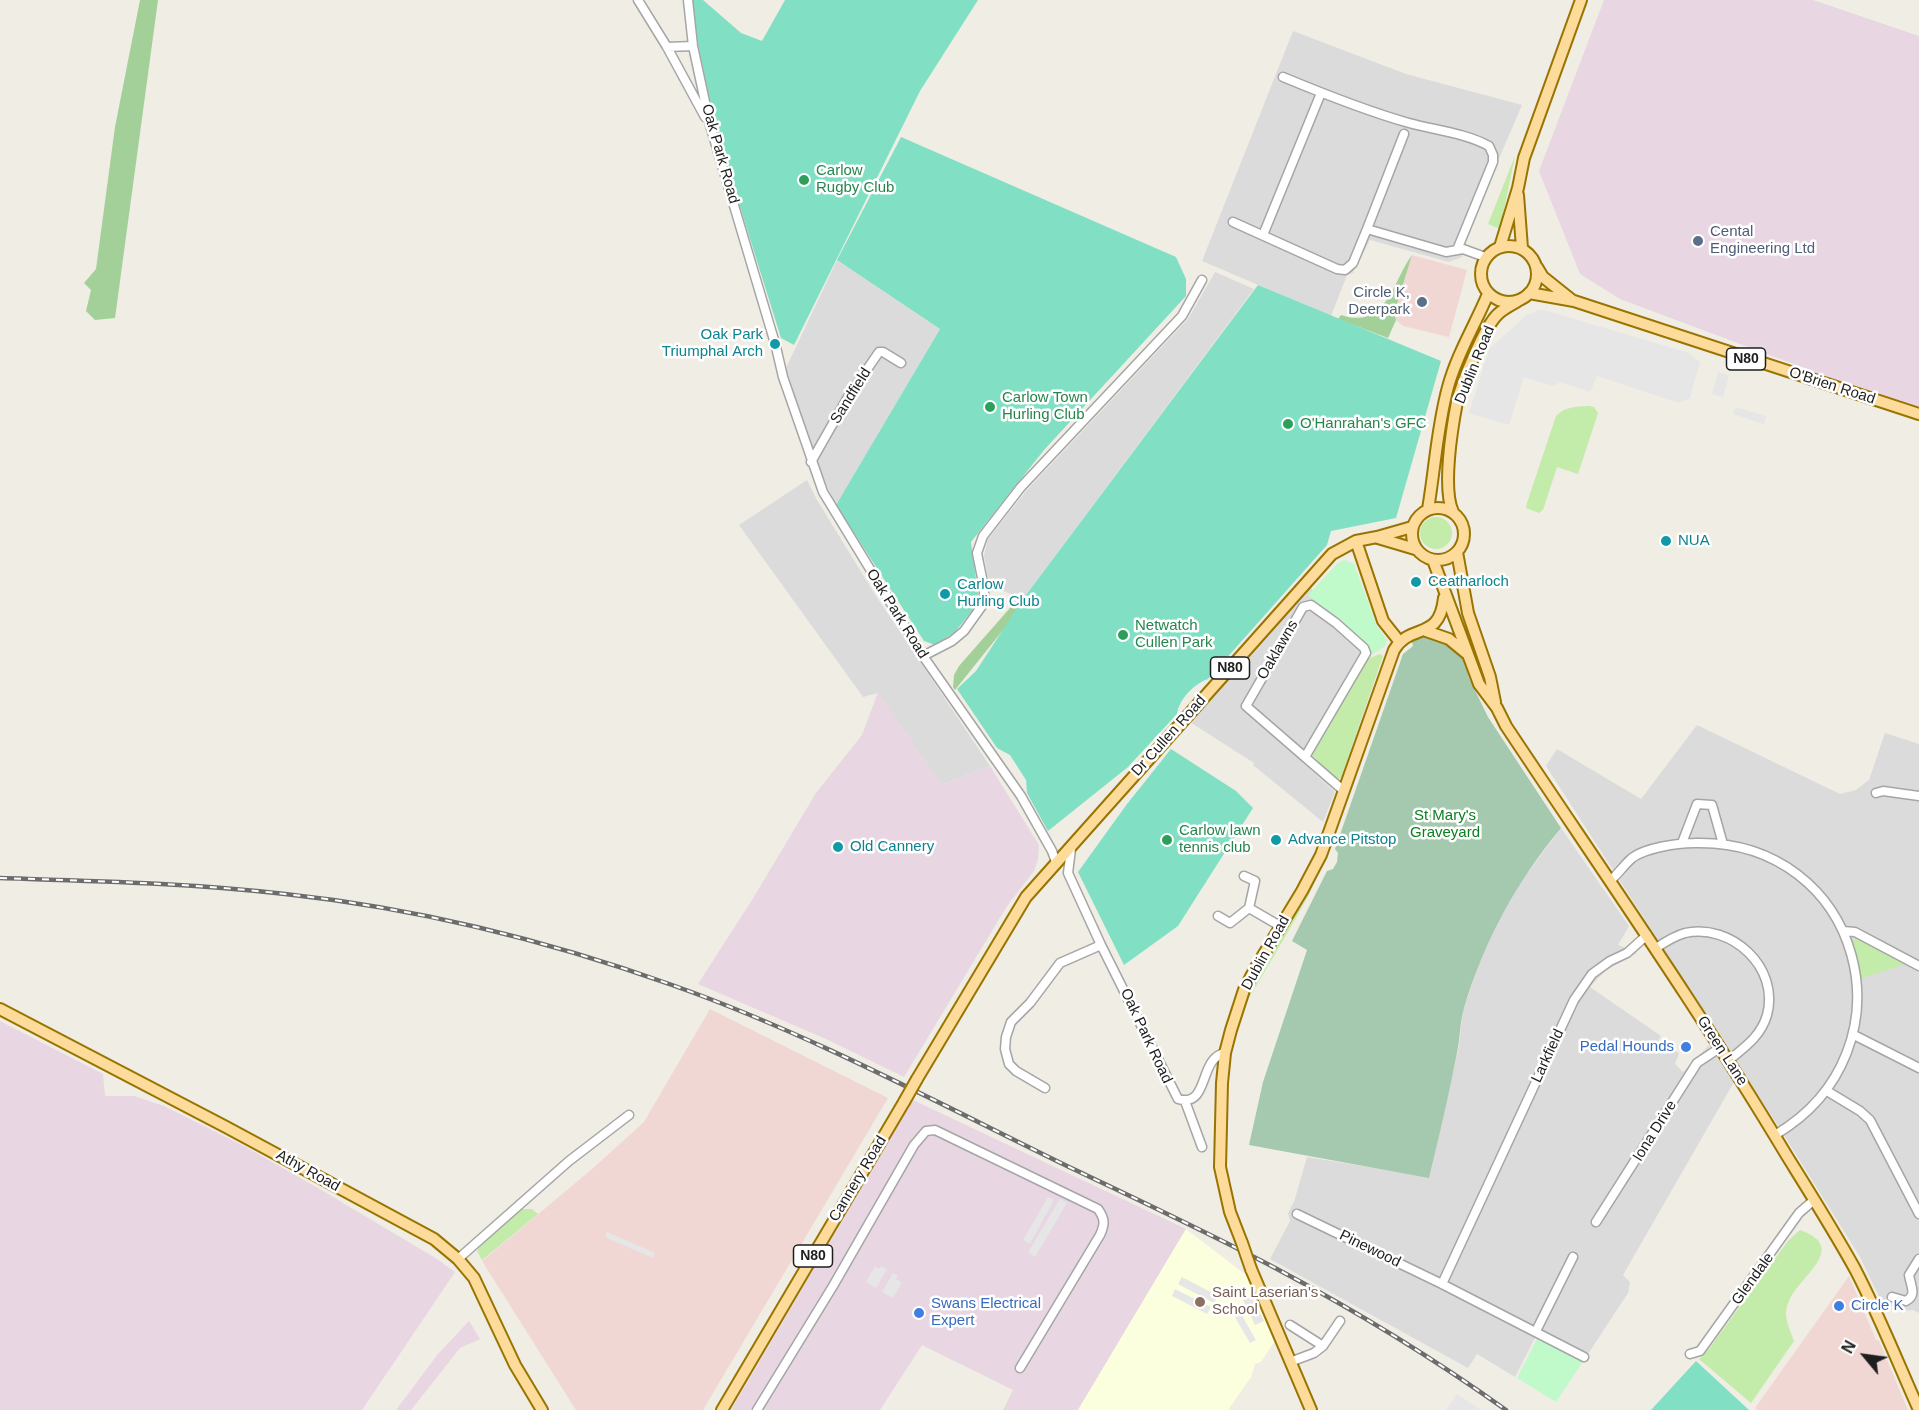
<!DOCTYPE html>
<html>
<head>
<meta charset="utf-8">
<style>
  body { margin:0 }
  #map { position:relative; width:1919px; height:1410px; overflow:hidden; background:#efede4; font-family:Helvetica,sans-serif }
  canvas { display:block }
  .north { position:absolute; left:1835px; top:1326px; width:60px; height:60px; -webkit-text-stroke:4px #fff; paint-order:stroke; rotate:299deg; font-size:16px; font-weight:700; line-height:24px; text-align:center; color:#1e1e1e }
  .north::after { content:''; display:block; margin:auto; width:21px; height:27px; background:#1e1e1e; clip-path:polygon(50% 0,100% 100%,50% 72%,0 100%) }
</style>
</head>
<body>
<div id="map">
<canvas width="1919" height="1410"></canvas>
<div class="north">N</div>
</div>
<script>
const c = document.querySelector('canvas').getContext('2d');
c.lineJoin = 'round';
function fillPath(path, color) {
  c.fillStyle = color;
  c.fill(path, 'evenodd');
}
function trace(path, color, width, dash) {
  c.strokeStyle = color;
  c.lineWidth = width;
  c.lineCap = dash ? 'butt' : 'round';
  c.setLineDash(dash || []);
  c.stroke(path);
}
function label(font, color, halo, rows, align = 'center') {
  c.font = font + ' Helvetica,sans-serif';
  c.lineWidth = 5;
  c.setLineDash([]);
  c.textBaseline = 'middle';
  c.strokeStyle = halo;
  c.fillStyle = color;
  for (const [text, x, y, turn = 0] of rows) {
    c.save();
    c.translate(x, y);
    c.rotate((+turn || 0) * Math.PI / 180);
    c.textAlign = isNaN(turn) ? turn : align;
    if (halo) c.strokeText(text, 0, 0);
    c.fillText(text, 0, 0);
    c.restore();
  }
}
const residential = new Path2D(`
  M1293 31 1406 74 1522 105 1470 226 1462 257 1449 262 1370 240 1353 273 1347 275 1331 316 1202 261Z
  M837 260 940 329 836 505 817 465 786 368Z
  M1215 272 1254 289 1023 599 989 585 984 555 988 539 1026 491 1188 319Z
  M807 480 817 500 874 593 990 766 941 785 878 693 863 697 739 525Z
  M1308 585 1368 652 1365 660 1303 763 1335 792 1323 822 1253 765 1254 763 1190 722Z
  M1697 725 1840 794 1856 790 1869 780 1885 733 1919 744V1313L1913 1310 1903 1311 1882 1303 1860 1257 1785 1137 1546 766 1557 749 1641 799Z
  M1561 828 1629 926 1618 945 1637 953 1605 971 1590 987 1661 1036 1656 1045 1663 1044 1679 1053 1675 1064 1683 1072 1709 1045 1734 1082 1623 1275 1630 1282 1628 1293 1584 1360 1536 1336 1515 1377 1477 1354 1468 1368 1270 1259 1290 1221 1288 1213 1294 1202 1307 1157 1429 1177 1458 1051 1463 1011 1479 963 1499 920 1523 879ZM1405 1261 1450 1283 1445 1290 1399 1268Z`);
const commercial = new Path2D(`
  M1412 255 1467 270 1449 337 1403 326 1396 320 1394 314Z
  M710 1009 888 1098 703 1410H576L482 1261 591 1170 644 1122Z
  M1849 1276 1876 1340 1879 1341 1908 1410H1757L1755 1408Z`);
const industrial = new Path2D(`
  M1604 0H1813L1919 36V411L1620 299 1580 274 1539 171Z
  M878 692 941 785 990 766 1039 845 1038 859 1034 871 1007 906 904 1077 826 1039 698 984 752 900 816 793 862 735Z
  M0 1021 103 1074 105 1096H134L164 1106 244 1146 323 1191 437 1259 455 1272 362 1410H0Z
  M913 1100 1186 1229 1078 1410H1003L1013 1390 922 1345 880 1410H731Z
  M469 1321 480 1339 460 1348 411 1410H396L438 1354Z`);
const education = new Path2D(`
  M1186 1229 1246 1275 1274 1342 1261 1362 1255 1364 1251 1377 1228 1410H1078Z`);
const grass = new Path2D(`
  M1515 156 1500 229 1488 224Z
  M1589 406 1594 407 1598 413 1578 474 1557 467 1543 510 1539 513 1526 508 1527 503 1556 416C1566 406 1576 407 1589 406Z
  M1420 533a16 16 0 1 1 32 0a16 16 0 1 1-32 0Z
  M1380 654 1383 656 1342 775 1341 778 1336 779 1312 755 1313 751 1365 660Z
  M1318 872C1314 888 1304 903 1296 918 1280 945 1265 972 1248 999L1246 998 1256 976Z
  M1858 938 1908 963 1860 979 1851 944 1853 940Z
  M520 1209H532L538 1214 482 1260 477 1251 480 1246Z
  M1800 1230C1850 1248 1799 1276 1789 1301 1782 1315 1789 1327 1794 1341L1751 1403 1699 1359 1708 1350 1788 1241Z`);
const forest = new Path2D(`
  M140 0H158L115 318 95 320 86 311 91 290 84 283 96 269 115 127Z
  M1412 255 1394 314 1396 320 1388 338 1338 319 1341 315C1387 330 1392 282 1412 255Z
  M1023 599V605L955 690 953 687 954 675 959 666 1017 600Z`);
const cemetery = new Path2D(`
  M1432 635 1441 639 1463 658 1469 678 1488 717 1561 828C1517 881 1484 941 1464 1008 1460 1022 1460 1038 1457 1053 1449 1095 1439 1136 1429 1178L1249 1145 1263 1082 1307 950 1292 941 1327 871 1333 869 1337 862 1338 853 1335 849 1403 654 1413 646 1412 642 1423 636Z`);
const park = new Path2D(`
  M1344 560 1354 564 1376 624 1387 640 1385 646 1373 654 1308 595 1338 563Z
  M1539 1335 1584 1360 1556 1402 1517 1378Z`);
const pitch = new Path2D(`
  M693 0H703L741 33 762 41 785 0H978L920 91 794 345 781 338 717 133 695 29Z
  M901 137 1176 257 1186 279V296L1044 450 971 542 979 602 955 632 935 645 924 641 836 505 940 329 837 260Z
  M1258 285 1441 361 1396 518 1331 531 1327 545 1208 679C1194 684 1179 699 1177 714L1128 767 1048 831 1027 793 1026 780 1010 755 997 748 957 689 976 671 1023 599Z
  M1171 749 1236 791 1253 808 1178 926 1124 965 1078 872 1127 804Z
  M1696 1361 1749 1410H1651Z`);
const parking = new Path2D(`
  M1539 310H1544L1689 353 1700 362 1690 398 1679 403 1597 376 1590 392 1561 382 1552 386 1524 377 1509 425 1469 413 1489 349 1527 315Z
  M1718 372 1729 376 1723 397 1712 394Z
  M1735 407 1766 416 1764 424 1733 414Z
  M1048 1197 1054 1200 1030 1244 1023 1240Z
  M1060 1199 1067 1203 1035 1257 1028 1252Z
  M607 1232 655 1253 653 1258 605 1237Z
  M875 1266 879 1269 881 1266 887 1269 876 1288 866 1282Z
  M893 1273 898 1276 896 1279 902 1283 893 1298 882 1292Z
  M1182 1277 1218 1296 1214 1303 1178 1284Z
  M1175 1289 1211 1307 1207 1314 1172 1296Z
  M1252 1296 1264 1321 1255 1325 1243 1300Z
  M1237 1307 1256 1340 1250 1343 1231 1310Z
  M1457 1394 1481 1410H1446Z`);
const minor = new Path2D(`
  M638 0 667 47 705 117
  M688 0 693 46 710 125 774 340
  M667 47 693 46
  M1283 77C1324 94 1366 111 1409 123 1435 130 1465 133 1489 146L1493 155V162L1457 250
  M1233 222 1337 269 1345 270 1353 263 1367 229 1404 134
  M1367 229 1446 252 1463 249 1485 257
  M1263 235 1321 93
  M776 347 783 377 823 492 923 656 1021 796 1052 851 1056 862
  M811 462 848 397 879 352H883L901 363
  M923 656 952 641 964 631 984 603V588L977 553 983 536 1021 487 1182 316 1202 280
  M1305 757 1366 653 1364 648 1336 623 1311 605 1303 607 1246 706 1344 791
  M1876 793 1883 791 1919 796
  M1682 843 1697 804 1712 805 1723 844
  M1071 849 1068 873 1101 945 1178 1099C1210 1108 1198 1058 1225 1053
  M1610 881C1618 874 1624 865 1632 858 1645 848 1677 843 1694 843 1862 838 1919 1050 1775 1135
  M1249 908 1280 926
  M1218 916 1230 923 1249 908 1255 881 1244 876
  M1843 931 1855 932 1919 966
  M1656 948C1665 942 1674 936 1685 933 1731 923 1780 967 1767 1015 1761 1036 1745 1047 1729 1060
  M1854 1035 1919 1068
  M1045 1088 1016 1071 1009 1064 1005 1049 1006 1037 1011 1022 1030 1003 1060 963 1101 945
  M1827 1091 1860 1111 1870 1120 1919 1214
  M1185 1101 1202 1147
  M1297 1214 1442 1284 1584 1357
  M1596 1222 1697 1063 1721 1047
  M458 1259 569 1161 629 1115
  M1442 1284 1574 1000 1592 974 1610 961 1627 953 1647 935
  M1892 1297 1906 1301C1917 1295 1911 1287 1909 1275L1919 1259
  M1290 1325 1323 1346 1314 1353 1290 1362
  M1536 1331 1573 1257
  M1323 1346 1340 1321
  M1690 1354 1700 1351 1799 1213 1814 1200
  M757 1410 833 1286 914 1145 926 1131 935 1130 1098 1209C1105 1219 1105 1224 1100 1235L1020 1368`);
const major = new Path2D(`
  M1518 195 1522 248
  M1481 274a28 28 0 1 1 56 0a28 28 0 1 1-56 0Z
  M1500 247 1518 188 1524 158 1581 0
  M1537 267 1543 277 1573 301
  M1529 293 1574 301 1919 414
  M1412 534a26 26 0 1 1 52 0a26 26 0 1 1-52 0Z
  M1428 509C1435 468 1437 427 1448 387 1457 354 1475 325 1488 294
  M1453 512C1442 489 1452 428 1457 402 1462 383 1484 327 1498 314 1503 309 1511 305 1518 301
  M1378 538 1415 549
  M1356 541 1383 621 1399 641
  M1457 552 1468 613 1490 677 1495 702
  M1433 560 1479 684 1497 708 1506 726C1601 869 1699 1009 1787 1156 1810 1193 1834 1231 1855 1269 1879 1315 1898 1363 1919 1410
  M1426 631 1449 639 1466 653
  M0 1009 226 1127 434 1239 458 1259 474 1278 515 1365 542 1410
  M917 1079 1026 897 1332 554 1356 541 1377 537 1412 527
  M1242 1243 1230 1212 1220 1167 1222 1083 1225 1053 1231 1030 1244 990 1256 967 1302 891 1321 855 1394 650C1411 622 1439 642 1444 598
  M1251 1269 1311 1410
  M722 1410 904 1102`);
const rail = new Path2D(`
  M0 878C95 881 190 883 285 894 415 908 549 941 672 985 808 1033 936 1102 1065 1165 1136 1199 1207 1232 1277 1269 1356 1311 1433 1358 1506 1410`);
const majorBridge = new Path2D(`
  M904 1102 917 1079
  M1242 1243 1251 1269`);
const markers = [
  [804,180,6,"#2e9e5b"],
  [1698,241,6,"#5c6f8a"],
  [1422,302,6,"#5c6f8a"],
  [775,344,6,"#0f9aa8"],
  [990,407,6,"#2e9e5b"],
  [1288,424,6,"#2e9e5b"],
  [1666,541,6,"#0f9aa8"],
  [1416,582,6,"#0f9aa8"],
  [945,594,6,"#0f9aa8"],
  [1123,635,6,"#2e9e5b"],
  [1167,840,6,"#2e9e5b"],
  [1276,840,6,"#0f9aa8"],
  [838,847,6,"#0f9aa8"],
  [1686,1047,6,"#3f7fe0"],
  [1200,1302,6,"#8d6e63"],
  [1839,1306,6,"#3f7fe0"],
  [919,1313,6,"#3f7fe0"]
];
const shields = [
  [1746,359,39],
  [1230,668,39],
  [813,1256,39]
];
const shieldNames = [
  ["N80",1746,359],
  ["N80",1230,668],
  ["N80",813,1256]
];
const streetNames = [
  ["Oak Park Road",720,154,74],
  ["Dublin Road",1475,365,-68],
  ["O'Brien Road",1832,386,18],
  ["Sandfield",851,396,-58],
  ["Oak Park Road",897,614,58],
  ["Oaklawns",1278,650,-60],
  ["Dr Cullen Road",1169,736,-48],
  ["Dublin Road",1266,953,-61],
  ["Oak Park Road",1146,1036,65],
  ["Green Lane",1722,1051,57],
  ["Larkfield",1548,1056,-65],
  ["Iona Drive",1655,1131,-58],
  ["Athy Road",308,1171,29],
  ["Cannery Road",858,1179,-59],
  ["Pinewood",1370,1249,26],
  ["Glendale",1753,1279,-54]
];
const leisureNames = [
  ["Carlow",816,171],
  ["Rugby Club",816,188],
  ["Carlow Town",1002,398],
  ["Hurling Club",1002,415],
  ["O'Hanrahan's GFC",1300,424],
  ["Netwatch",1135,626],
  ["Cullen Park",1135,643],
  ["Carlow lawn",1179,831],
  ["tennis club",1179,848]
];
const serviceNames = [
  ["Cental",1710,232],
  ["Engineering Ltd",1710,249],
  ["Circle K,",1410,293,"right"],
  ["Deerpark",1410,310,"right"]
];
const cultureNames = [
  ["Oak Park",763,335,"right"],
  ["Triumphal Arch",763,352,"right"],
  ["NUA",1678,541],
  ["Ceatharloch",1428,582],
  ["Carlow",957,585],
  ["Hurling Club",957,602],
  ["Advance Pitstop",1288,840],
  ["Old Cannery",850,847]
];
const parkNames = [
  ["St Mary's",1445,816],
  ["Graveyard",1445,833]
];
const shopNames = [
  ["Pedal Hounds",1674,1047,"right"],
  ["Swans Electrical",931,1304],
  ["Expert",931,1321],
  ["Circle K",1851,1306]
];
const educationNames = [
  ["Saint Laserian's",1212,1293],
  ["School",1212,1310]
];
fillPath(residential, '#dcdbdb');
fillPath(commercial, '#f1d7d3');
fillPath(industrial, '#e9d6e3');
fillPath(education, '#fcffde');
fillPath(grass, '#c3eba9');
fillPath(forest, '#a3cf98');
fillPath(cemetery, '#a5c9ae');
fillPath(park, '#c0faca');
fillPath(pitch, '#81e0c4');
fillPath(parking, '#e6e6e6');
trace(minor, '#a5a5a5', 11);
trace(major, '#997400', 14);
trace(minor, '#fff', 8);
trace(major, '#fddc9b', 10);
trace(rail, '#6c6c6c', 4.5);
trace(rail, '#fff', 2, [7]);
trace(majorBridge, '#997400', 14, []);
trace(majorBridge, '#fddc9b', 10);
for (const [x, y, r, color] of markers) {
  const dot = new Path2D();
  dot.arc(x, y, r, 0, 2 * Math.PI);
  c.fillStyle = color;
  c.fill(dot);
  trace(dot, '#fff', 2);
}
for (const [x, y, w] of shields) {
  const box = new Path2D();
  box.roundRect(x - w / 2, y - 11, w, 22, 4.5);
  c.fillStyle = '#fff';
  c.fill(box);
  trace(box, '#1e1e1e', 1.5);
}
label('bold 14px', '#1e1e1e', null, shieldNames);
label('15px', '#1e1e1e', '#fff', streetNames);
label('15px', '#27864d', '#fff', leisureNames, 'left');
label('15px', '#4e5e75', '#fff', serviceNames, 'left');
label('15px', '#0d838f', '#fff', cultureNames, 'left');
label('15px', '#0a7f1e', '#fff', parkNames);
label('15px', '#366cbe', '#fff', shopNames, 'left');
label('15px', '#785e54', '#fff', educationNames, 'left');
</script>
</body>
</html>
